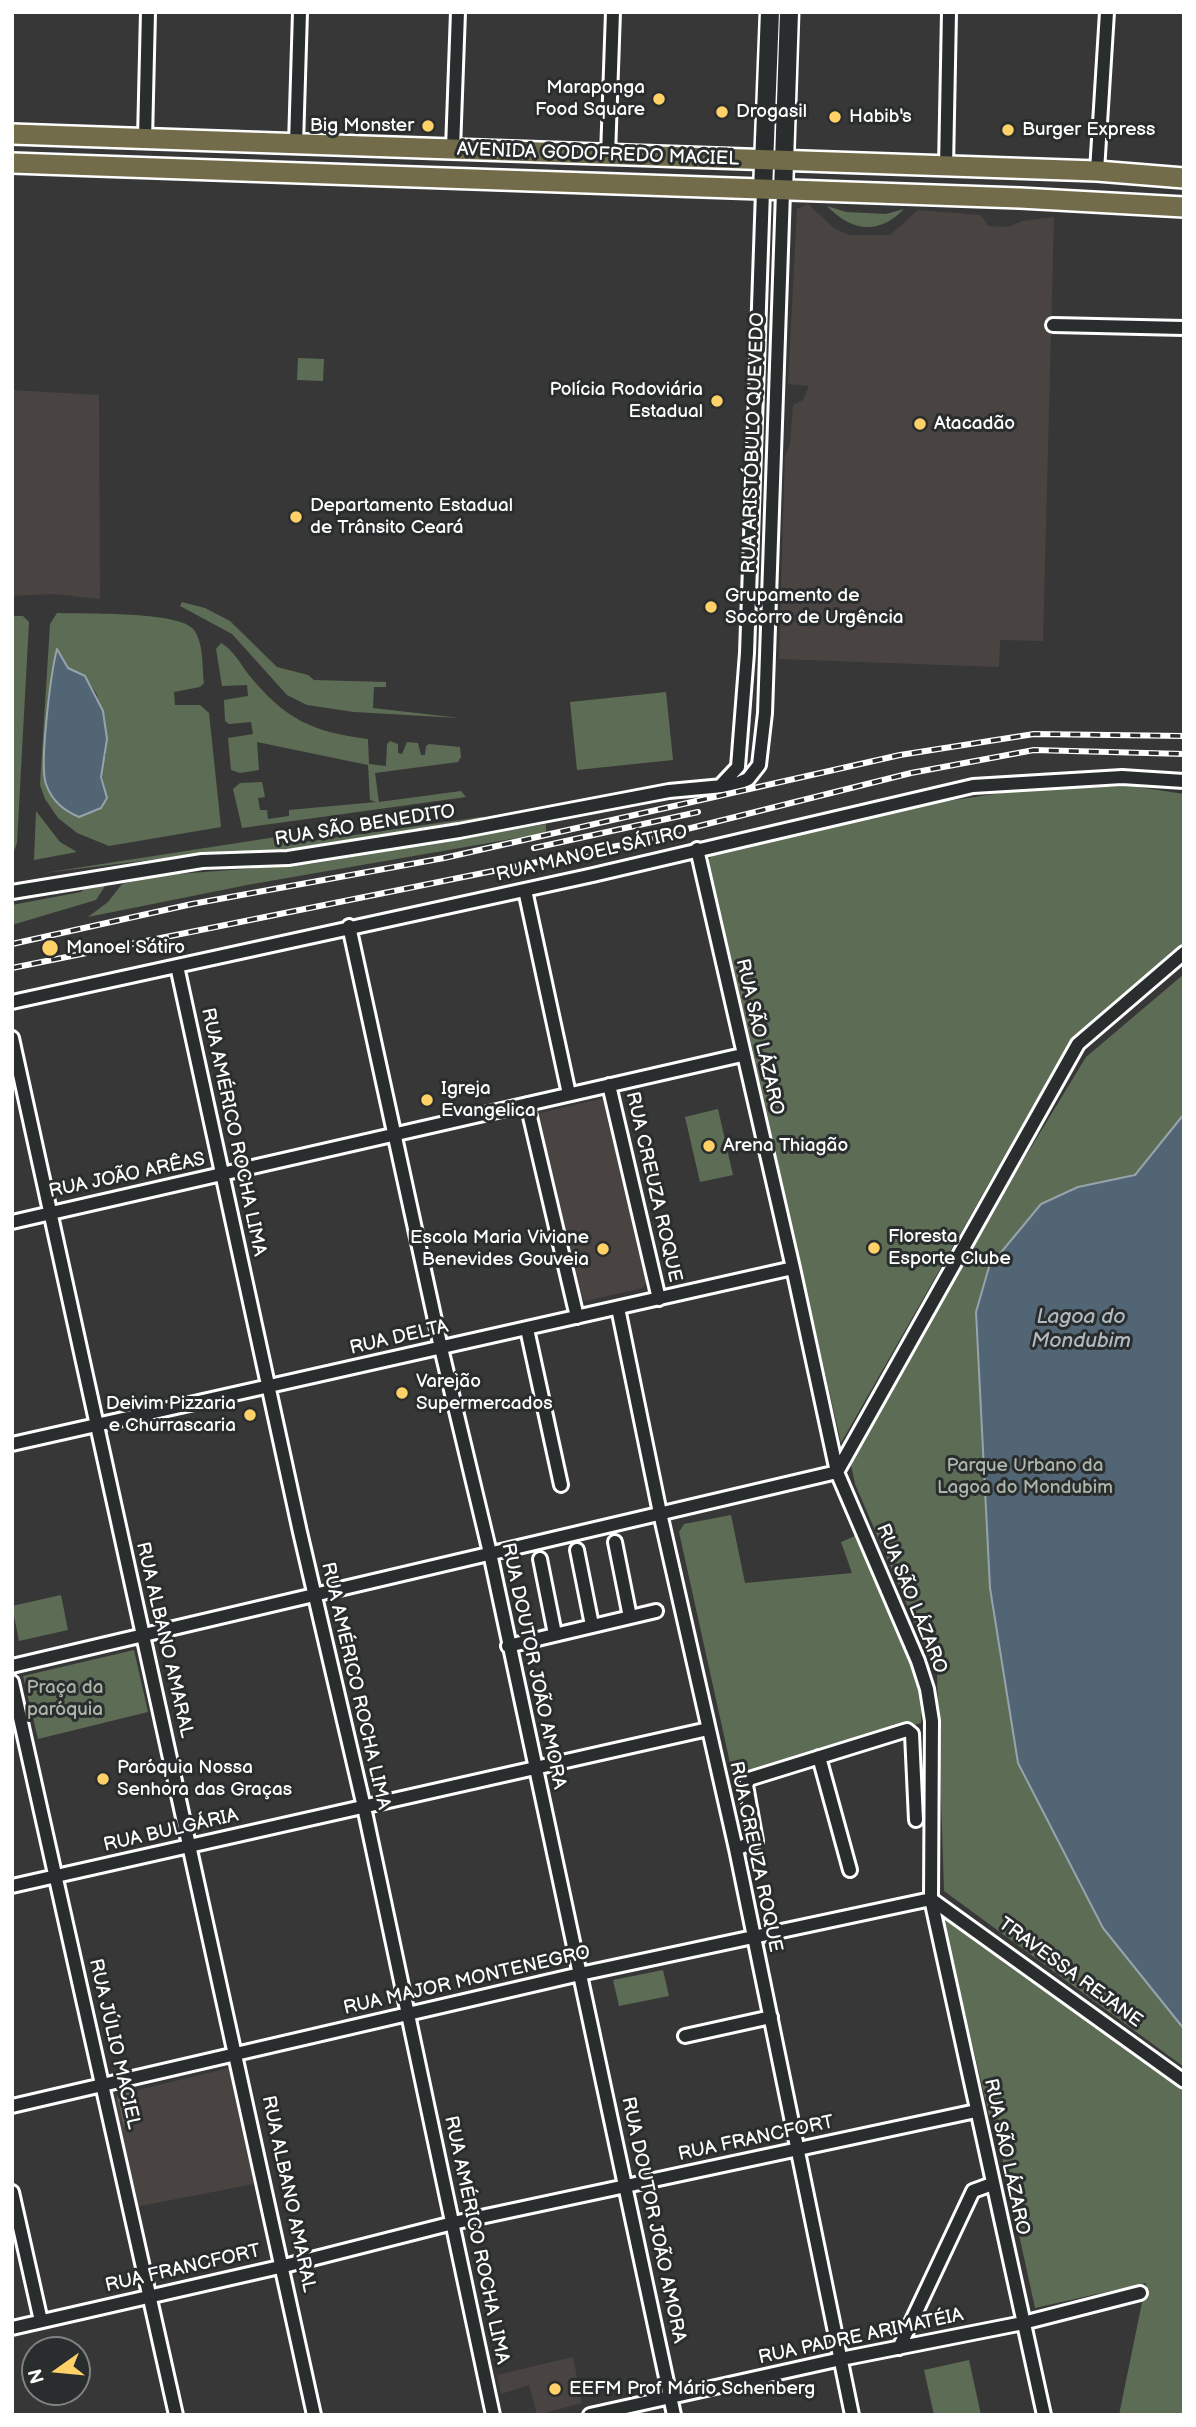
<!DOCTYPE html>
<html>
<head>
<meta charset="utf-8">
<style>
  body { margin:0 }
  #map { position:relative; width:1196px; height:2427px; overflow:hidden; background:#383737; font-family:"Balsamiq Sans",sans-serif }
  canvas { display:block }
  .frame { position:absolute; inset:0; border:14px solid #fff; pointer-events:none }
  .north { position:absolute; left:21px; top:2336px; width:70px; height:70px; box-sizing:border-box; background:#2a2d2e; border:2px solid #7f8182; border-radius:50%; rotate:255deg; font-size:19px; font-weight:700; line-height:28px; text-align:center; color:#fff }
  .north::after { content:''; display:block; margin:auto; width:24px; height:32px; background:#ffd166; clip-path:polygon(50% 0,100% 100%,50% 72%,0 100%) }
</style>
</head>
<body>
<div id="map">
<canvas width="1196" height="2427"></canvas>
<div class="frame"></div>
<div class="north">N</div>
</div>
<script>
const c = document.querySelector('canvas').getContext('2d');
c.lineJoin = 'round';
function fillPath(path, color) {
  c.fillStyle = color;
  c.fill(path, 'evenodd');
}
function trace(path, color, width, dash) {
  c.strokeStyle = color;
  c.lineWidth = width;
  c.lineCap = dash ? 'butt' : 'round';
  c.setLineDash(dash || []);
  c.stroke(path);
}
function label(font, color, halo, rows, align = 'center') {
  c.font = font + ' "Balsamiq Sans",sans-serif';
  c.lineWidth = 6;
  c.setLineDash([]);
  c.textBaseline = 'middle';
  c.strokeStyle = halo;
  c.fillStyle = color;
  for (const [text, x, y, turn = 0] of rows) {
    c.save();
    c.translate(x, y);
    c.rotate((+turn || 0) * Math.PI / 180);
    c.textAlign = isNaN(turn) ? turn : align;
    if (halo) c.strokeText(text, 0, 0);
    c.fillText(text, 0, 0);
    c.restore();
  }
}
const built = new Path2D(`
  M808 204 835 229 850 235H890L918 210 981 215 988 226 1009 227 1022 221 1054 217 1043 641 1000 640 999 667 779 659 785 455 790 444 793 405 803 400 809 386 788 384 797 209Z
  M12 390 99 395 100 599 53 594 12 596Z
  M604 1098 648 1281 642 1288 586 1301 577 1296 536 1114Z
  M229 2068 254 2184 135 2207 115 2100 117 2095Z
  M573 2357 582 2403 537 2415 529 2385 501 2394 497 2375Z`);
const green = new Path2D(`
  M827 206 846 212 886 214 904 209C879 235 852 232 827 206Z
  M298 358 324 359 323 381 297 380Z
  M182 602 205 608 230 621 277 667 308 675 314 680 386 682V687H374L373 708 460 718 354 712 307 705 287 695 232 634 180 606Z
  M57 613C83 614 181 611 194 630 204 644 202 668 204 683L200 687 174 692 175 705H200L209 713 221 827 109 846 77 833 58 818 45 799 40 785 50 624ZM57 650 68 668 85 676 97 695 106 755 101 769 105 791 101 808 79 817C63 810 52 802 46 784 40 766 51 670 57 650Z
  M12 616H23L29 622 17 843 12 856Z
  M221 643C233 649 241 665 249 675 285 719 312 732 368 739L369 764 386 766 387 744 390 741 398 744V753L402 754 407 742 418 743 421 755H425L426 746 429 744 460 747 461 757 458 762 375 773 379 802 461 791 466 797 242 828 233 789 240 783 262 782 265 797 258 798 260 810H267L268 819 289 816V810L376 802 370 800 368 765 257 742 259 770 240 773 231 770 228 738 253 734 251 722 229 724 225 721 224 700 248 696 247 685 222 686 216 649Z
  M666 692 673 760 577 770 570 702Z
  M1131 786 1184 794V943L1088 1025 1063 1053 841 1443 708 861 713 853 920 805 1022 790Z
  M36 811 60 842 77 852 34 860Z
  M481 817 484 818 277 851 216 852 44 873 276 837 297 843Z
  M546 824V833L247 885 88 917 108 902 122 884 151 876 311 864Z
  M107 883 96 900 12 925V905L81 892 87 886Z
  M1184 974V2067L944 1891 937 1674 855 1484 851 1465 1002 1195 1086 1057Z
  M718 1109 733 1175 700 1182 685 1117Z
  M731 1515 745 1583 852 1573 841 1542 855 1536 916 1674 922 1694 921 1723 734 1781 679 1532 684 1524Z
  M61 1595 68 1630 19 1641 12 1606Z
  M134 1650 148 1712 38 1739 23 1676Z
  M942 1916H946L1184 2092V2415H1119L1146 2283 1035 2308 994 2120 989 2115Z
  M663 1970 669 1996 619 2006 613 1980Z
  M135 2091 142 2122 124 2126 117 2095Z
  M969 2360 981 2415H934L924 2370Z`);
const water = new Path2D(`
  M57 649 68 668 85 676 103 711 107 739 101 777 107 798 101 808 79 817C63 810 52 801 46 784 39 765 51 672 57 649Z
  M1184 1114V2029L1103 1928 1018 1763 990 1588 976 1312 989 1267 1041 1204 1078 1187 1135 1175Z`);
const minor = new Path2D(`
  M145 139 148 12
  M296 144 300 12
  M453 149 458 12
  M608 155 613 12
  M946 167 949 12
  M1097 171 1107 12
  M1053 325 1184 328
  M722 784 738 767 747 653 763 191
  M697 849 793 1268 837 1472 918 1661 927 1689 932 1721 931 1899 1044 2415
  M525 890 569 1094
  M12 892 202 861 288 858 459 831 669 791 734 785 748 779 759 765 765 713 783 192
  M349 926 441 1348 490 1553 674 2415
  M177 966 300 1532 364 1807 493 2415
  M12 1002 593 875 973 786 1122 777 1184 781
  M12 1038 314 2415
  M609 1085 659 1299
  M527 1104 577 1317
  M12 1222 742 1055
  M618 1308 660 1513 736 1849 852 2415
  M527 1329 561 1485
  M12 1444 793 1268
  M837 1472 1078 1044 1184 953
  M615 1542 630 1617
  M577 1550 592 1625
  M540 1559 555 1634
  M508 1646 656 1611
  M12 1666 837 1472
  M12 1682 176 2415
  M819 1757 850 1870
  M736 1849 756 1841 746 1785 749 1779 907 1730 912 1734 916 1820
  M12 1886 708 1729
  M931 1899 1184 2081
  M685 2036 771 2017
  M12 2106 580 1974 931 1899
  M12 2192 41 2321
  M12 2328 284 2266 453 2223 976 2111
  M899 2348 973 2191 992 2184
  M590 2415 841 2359 1023 2323 1140 2293`);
const secondary = new Path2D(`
  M763 191 770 12
  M783 192 789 12`);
const primary = new Path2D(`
  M12 134 1097 171 1184 178
  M12 163 1020 198 1184 207`);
const rail = new Path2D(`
  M534 848 698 812
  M12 944 192 904 444 858 900 755 1034 734 1184 736
  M12 968 627 844 911 773 1034 750 1184 754`);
const markers = [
  [659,99,7,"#ffd166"],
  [722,112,7,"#ffd166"],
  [835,117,7,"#ffd166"],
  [428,126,7,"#ffd166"],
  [1008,130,7,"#ffd166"],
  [717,401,7,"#ffd166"],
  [920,424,7,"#ffd166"],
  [296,517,7,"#ffd166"],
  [711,607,7,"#ffd166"],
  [50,948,9,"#ffd166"],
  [427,1100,7,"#ffd166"],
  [709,1146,7,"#ffd166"],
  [874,1248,7,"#ffd166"],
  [603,1249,7,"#ffd166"],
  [402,1393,7,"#ffd166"],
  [250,1415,7,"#ffd166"],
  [103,1779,7,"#ffd166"],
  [555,2389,7,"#ffd166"]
];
const poiNames = [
  ["Maraponga",645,88,"right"],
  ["Food Square",645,110,"right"],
  ["Drogasil",736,112],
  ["Habib's",849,117],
  ["Big Monster",414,126,"right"],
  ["Burger Express",1022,130],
  ["Polícia Rodoviária",703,390,"right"],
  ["Estadual",703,412,"right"],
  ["Atacadão",934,424],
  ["Departamento Estadual",310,506],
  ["de Trânsito Ceará",310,528],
  ["Grupamento de",725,596],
  ["Socorro de Urgência",725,618],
  ["Manoel Sátiro",66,948],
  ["Igreja",441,1089],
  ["Evangelica",441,1111],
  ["Arena Thiagão",723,1146],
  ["Floresta",888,1237],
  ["Esporte Clube",888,1259],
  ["Escola Maria Viviane",589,1238,"right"],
  ["Benevides Gouveia",589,1260,"right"],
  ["Varejão",416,1382],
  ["Supermercados",416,1404],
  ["Deivim Pizzaria",236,1404,"right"],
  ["e Churrascaria",236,1426,"right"],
  ["Paróquia Nossa",117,1768],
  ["Senhora das Graças",117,1790],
  ["EEFM Prof Mário Schenberg",569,2389]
];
const streetNames = [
  ["AVENIDA GODOFREDO MACIEL",598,155,2],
  ["RUA ARISTÓBULO QUEVEDO",754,443,-88],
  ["RUA SÃO BENEDITO",365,826,-9],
  ["RUA MANOEL SÁTIRO",592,854,-13],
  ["RUA SÃO LÁZARO",759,1037,77],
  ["RUA AMÉRICO ROCHA LIMA",233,1132,78],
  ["RUA JOÃO ARÊAS",127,1176,-12],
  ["RUA CREUZA ROQUE",653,1187,77],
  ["RUA DELTA",399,1338,-13],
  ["RUA SÃO LÁZARO",911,1599,68],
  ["RUA ALBANO AMARAL",164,1640,77],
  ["RUA DOUTOR JOÃO AMORA",533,1666,78],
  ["RUA AMÉRICO ROCHA LIMA",355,1686,77],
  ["RUA BULGÁRIA",171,1831,-13],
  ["RUA CREUZA ROQUE",755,1857,78],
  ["TRAVESSA REJANE",1070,1973,36],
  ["RUA MAJOR MONTENEGRO",467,1981,-13],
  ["RUA JÚLIO MACIEL",114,2044,77],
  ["RUA FRANCFORT",756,2139,-12],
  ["RUA SÃO LÁZARO",1006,2157,78],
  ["RUA ALBANO AMARAL",288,2194,78],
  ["RUA DOUTOR JOÃO AMORA",653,2220,78],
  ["RUA AMÉRICO ROCHA LIMA",476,2240,78],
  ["RUA FRANCFORT",183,2269,-13],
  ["RUA PADRE ARIMATÉIA",861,2337,-12]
];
const parkNames = [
  ["Parque Urbano da",1025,1466],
  ["Lagoa do Mondubim",1025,1488],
  ["Praça da",65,1688],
  ["paróquia",65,1710]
];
const waterNames = [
  ["Lagoa do",1081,1318],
  ["Mondubim",1081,1342]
];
fillPath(built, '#494441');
fillPath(green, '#5d6c55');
fillPath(water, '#526575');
trace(water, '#97a3ac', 2);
trace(minor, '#fff', 18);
trace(secondary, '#fff', 23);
trace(primary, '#fff', 24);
trace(minor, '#2a2d2e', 12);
trace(secondary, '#2a2d2e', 18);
trace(primary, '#726c4b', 19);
trace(rail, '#fff', 6);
trace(rail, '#2a2d2e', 3.5, [10]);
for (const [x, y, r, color] of markers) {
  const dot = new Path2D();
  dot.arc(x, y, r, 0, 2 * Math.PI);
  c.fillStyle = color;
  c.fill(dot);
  trace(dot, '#2a2d2e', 2.5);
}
label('19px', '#fff', '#2a2d2e', poiNames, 'left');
label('19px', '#fff', '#2a2d2e', streetNames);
label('19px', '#aeb6aa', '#2a2d2e', parkNames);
label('italic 21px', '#b1bac1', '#2a2d2e', waterNames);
</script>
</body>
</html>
